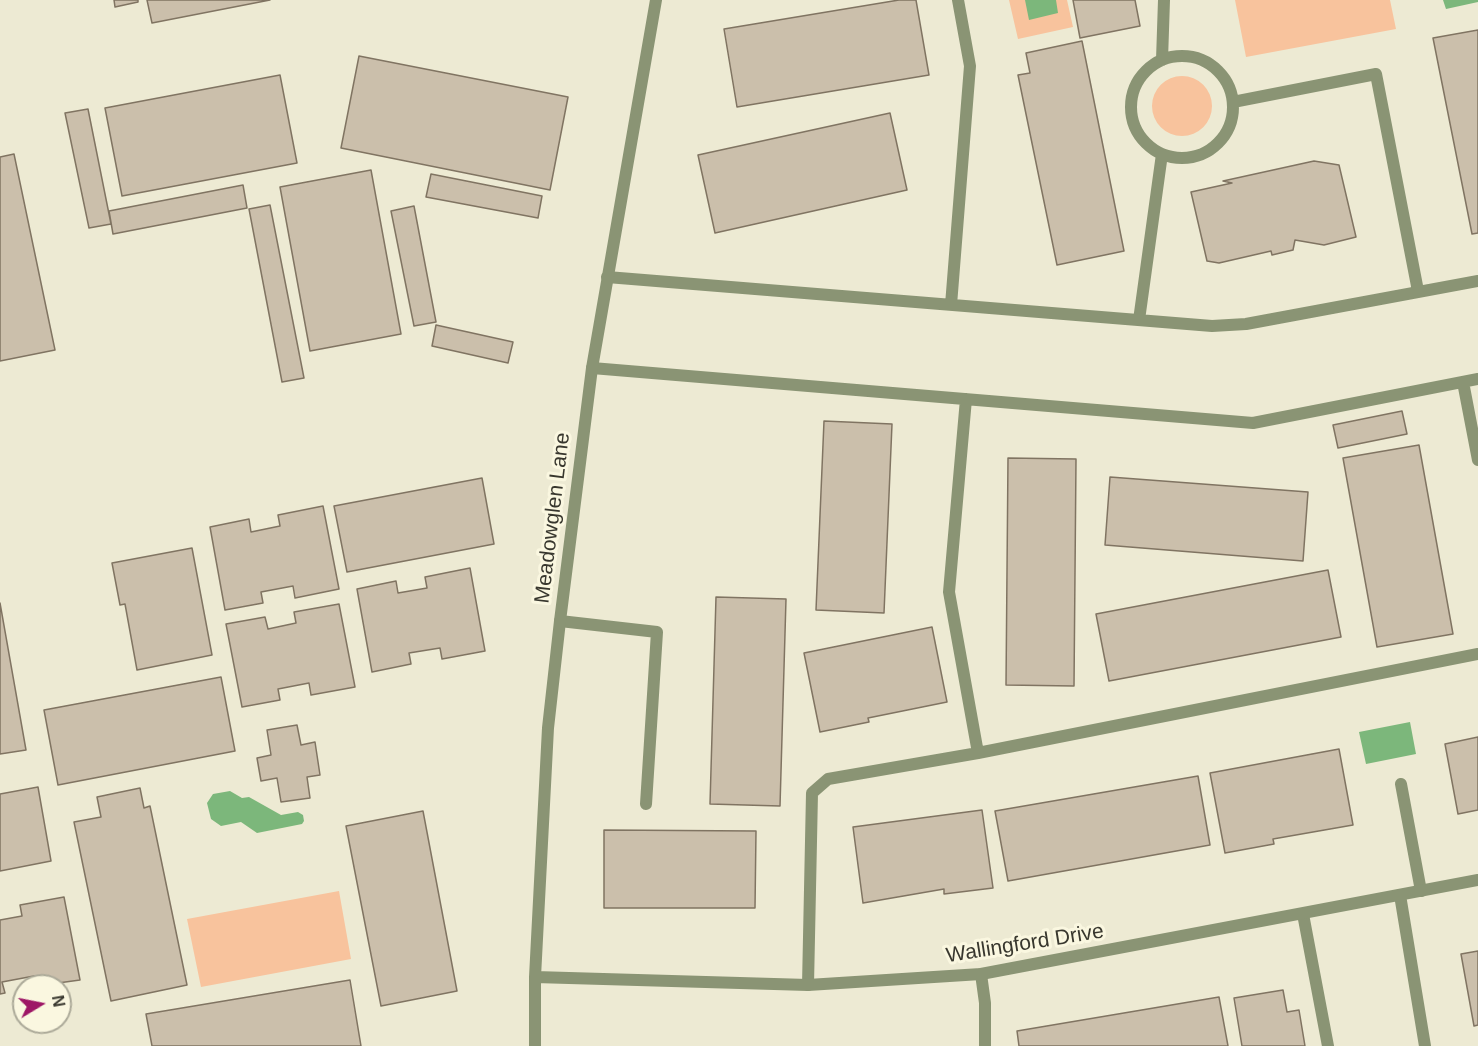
<!DOCTYPE html>
<html>
<head>
<meta charset="utf-8">
<style>
  body { margin:0 }
  #map { position:relative; width:1478px; height:1046px; overflow:hidden; background:#edead3; font-family:Helvetica,sans-serif }
  canvas { display:block }
  .north { position:absolute; left:12px; top:974px; width:60px; height:60px; box-sizing:border-box; background:#faf7e0; border:2px solid #acaa99; border-radius:50%; rotate:80deg; font-size:16px; font-weight:700; line-height:24px; text-align:center; color:#38372e }
  .north::after { content:''; display:block; margin:auto; width:21px; height:27px; background:#9e1766; clip-path:polygon(50% 0,100% 100%,50% 72%,0 100%) }
</style>
</head>
<body>
<div id="map">
<canvas width="1478" height="1046"></canvas>
<div class="north">N</div>
</div>
<script>
const c = document.querySelector('canvas').getContext('2d');
c.lineJoin = 'round';
function fillPath(path, color) {
  c.fillStyle = color;
  c.fill(path, 'evenodd');
}
function trace(path, color, width, dash) {
  c.strokeStyle = color;
  c.lineWidth = width;
  c.lineCap = dash ? 'butt' : 'round';
  c.setLineDash(dash || []);
  c.stroke(path);
}
function label(font, color, halo, rows, align = 'center') {
  c.font = font + ' Helvetica,sans-serif';
  c.lineWidth = 6;
  c.setLineDash([]);
  c.textBaseline = 'middle';
  c.strokeStyle = halo;
  c.fillStyle = color;
  for (const [text, x, y, turn = 0] of rows) {
    c.save();
    c.translate(x, y);
    c.rotate((+turn || 0) * Math.PI / 180);
    c.textAlign = isNaN(turn) ? turn : align;
    if (halo) c.strokeText(text, 0, 0);
    c.fillText(text, 0, 0);
    c.restore();
  }
}
const green = new Path2D(`
  M1009 0H1067L1073 27 1018 39Z
  M1235 0H1390L1396 29 1246 57Z
  M1152 106a30 30 0 1 1 60 0a30 30 0 1 1-60 0Z
  M339 891 351 959 201 987 187 919Z`);
const water = new Path2D(`
  M1025 0H1056L1058 13 1029 20Z
  M1443 0H1478V2L1446 9Z
  M1410 722 1416 754 1366 764 1359 732Z
  M230 791 242 798 249 797 281 815 298 812 303 815 304 821 302 824 257 833 241 822 221 826 211 819 207 803 213 794Z`);
const building = new Path2D(`
  M114 0H138V2L115 7Z
  M147 0H270L152 23Z
  M899 0H916L929 75 737 107 724 29Z
  M1073 0H1135L1140 26 1080 38Z
  M1478 30V233L1472 234 1433 38Z
  M1082 41 1124 251 1057 265 1018 75 1030 73 1026 53Z
  M359 56 568 97 550 190 341 148Z
  M280 75 297 163 122 196 105 108Z
  M88 109 111 224 89 228 65 113Z
  M890 113 907 190 715 233 698 155Z
  M14 154 55 350 0 361V157Z
  M1314 161 1339 165 1356 237 1324 245 1295 240 1293 250 1272 255 1271 251 1219 263 1207 261 1191 192 1232 183 1223 181Z
  M371 170 401 334 310 351 280 187Z
  M431 174 542 196 538 218 426 197Z
  M243 185 247 208 113 234 109 211Z
  M270 205 304 378 282 382 249 209Z
  M414 206 436 322 414 326 391 211Z
  M436 325 513 342 508 363 432 346Z
  M1402 411 1407 434 1338 448 1333 425Z
  M824 421 892 424 884 613 816 610Z
  M1419 445 1453 634 1377 647 1343 458Z
  M1008 458 1076 459 1074 686 1006 685Z
  M1110 477 1308 492 1303 561 1105 545Z
  M482 478 494 544 347 572 334 506Z
  M323 506 339 589 295 598 293 586 261 592 263 603 225 610 210 527 249 519 251 532 280 526 278 515Z
  M192 548 212 655 137 670 125 604 120 605 112 563Z
  M470 568 485 651 442 659 440 648 409 653 411 664 372 672 357 589 396 581 398 593 427 588 425 577Z
  M1328 570 1341 637 1109 681 1096 614Z
  M716 597 786 599 780 806 710 804Z
  M0 603 26 750 0 754Z
  M339 604 355 687 311 695 309 683 278 689 280 700 242 707 226 624 265 617 268 629 296 623 294 612Z
  M932 627 947 702 868 718 869 722 820 732 804 653Z
  M221 677 235 751 58 785 44 710Z
  M297 725 301 745 315 742 320 775 307 777 310 798 281 802 277 778 261 781 257 758 271 755 267 730Z
  M1478 737V810L1458 814 1445 744Z
  M1339 749 1353 825 1273 839 1274 844 1225 853 1210 773Z
  M1198 776 1210 845 1008 881 995 811Z
  M38 787 51 861 0 871V794Z
  M140 788 144 808 150 806 187 985 111 1001 74 822 101 817 97 797Z
  M982 810 993 888 944 894V889L863 903 853 827Z
  M423 811 457 991 381 1006 346 826Z
  M604 830 756 831 755 908H604Z
  M64 897 80 980 36 986 34 976 2 982 5 993 0 994V920L22 916 20 905Z
  M1478 951V1025L1474 1026 1461 954Z
  M350 980 361 1046H152L146 1014Z
  M1283 990 1287 1012 1299 1010 1305 1046H1242L1234 998Z
  M1219 997 1228 1046H1019L1017 1031Z`);
const service = new Path2D(`
  M1131 107a51 51 0 1 1 102 0a51 51 0 1 1-102 0Z
  M1162 60 1164 0
  M1233 102 1376 74 1418 291
  M607 277 1212 326 1246 324 1478 281
  M951 305 970 66 958 0
  M1139 320 1162 154
  M592 368 1253 423 1478 379
  M1463 382 1478 460
  M966 399 949 592 978 753
  M560 621 657 632 646 804
  M1401 784 1421 891
  M1400 895 1425 1046
  M1303 914 1328 1046
  M981 974 985 1003V1046
  M808 985 812 793 828 779 978 753 1478 654`);
const tertiary = new Path2D(`
  M535 977 808 985 981 974 1478 880
  M535 1046V977L548 728 560 621 592 368 656 0`);
const streetNames = [
  ["Meadowglen Lane",553,518,-83],
  ["Wallingford Drive",1025,944,-9]
];
fillPath(green, '#f8c39d');
fillPath(water, '#7cb77b');
fillPath(building, '#cbbfab');
trace(building, '#807462', 1.5);
trace(service, '#8a9474', 12);
trace(tertiary, '#8a9474', 12);
label('21px', '#38372e', '#faf7e0', streetNames);
</script>
</body>
</html>
